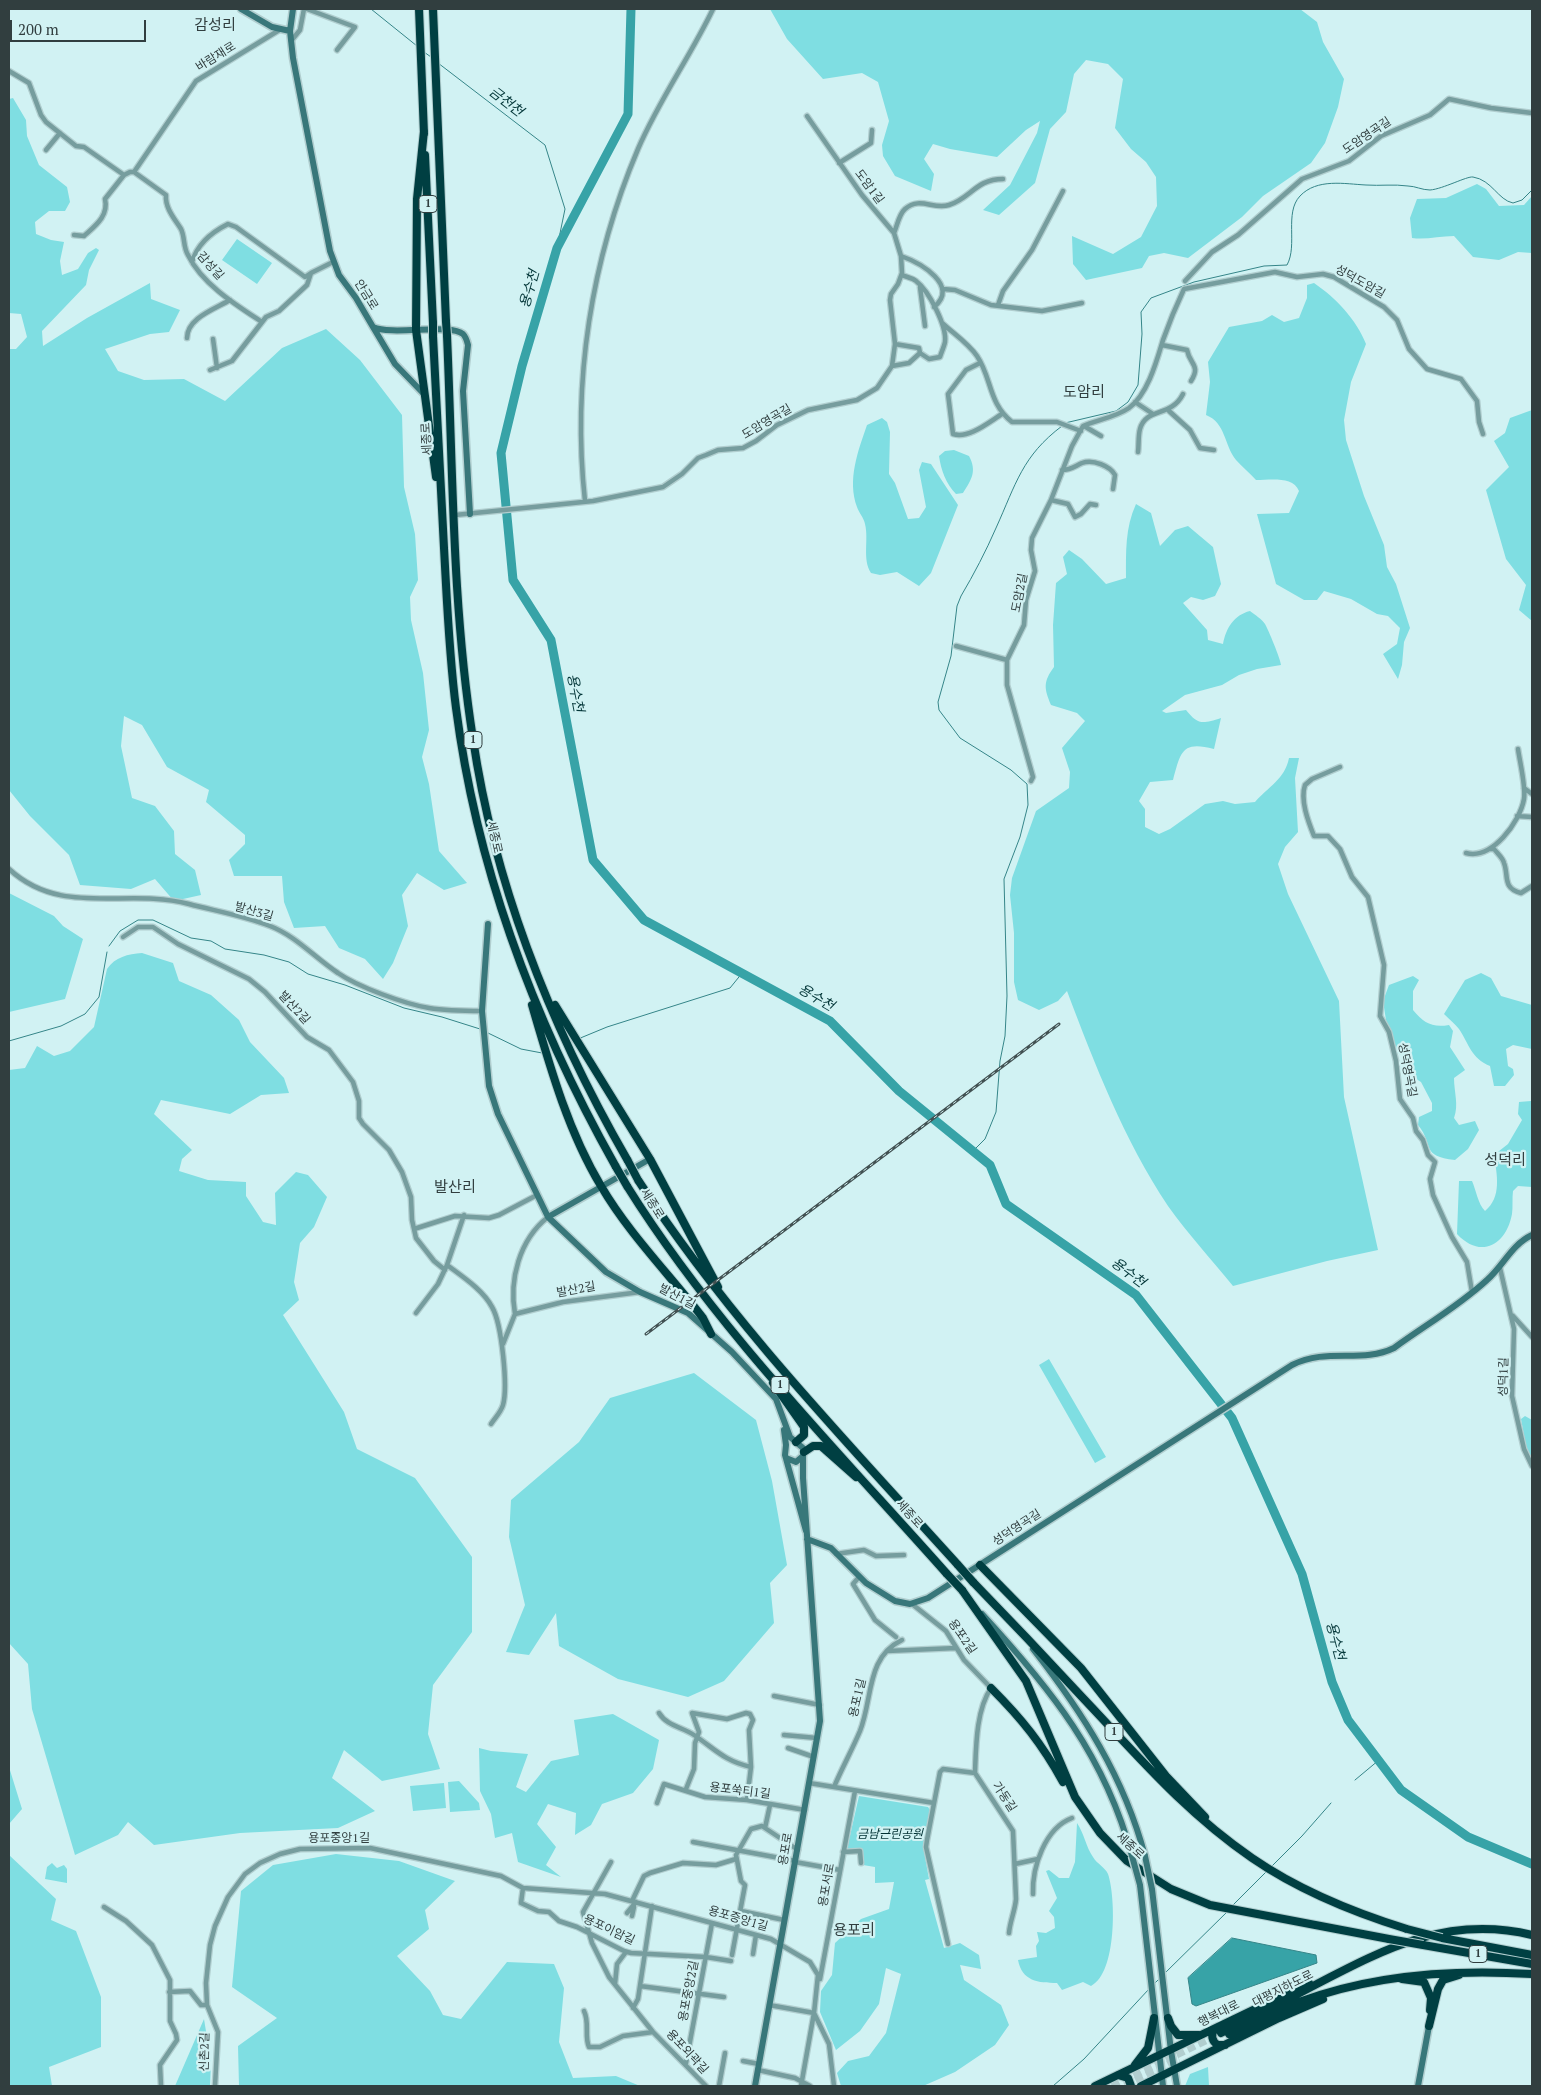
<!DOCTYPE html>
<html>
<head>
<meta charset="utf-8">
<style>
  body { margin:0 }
  #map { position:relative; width:1541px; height:2095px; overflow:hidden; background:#d1f2f3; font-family:"PT Serif",serif }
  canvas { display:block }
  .frame { position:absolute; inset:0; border:10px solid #313e3f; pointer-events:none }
  .scale { position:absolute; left:10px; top:20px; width:136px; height:22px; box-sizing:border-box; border:2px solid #313e3f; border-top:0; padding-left:6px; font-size:15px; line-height:18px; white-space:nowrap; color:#313e3f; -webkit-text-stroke:4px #d1f2f3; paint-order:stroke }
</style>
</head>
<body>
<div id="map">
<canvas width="1541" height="2095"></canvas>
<div class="frame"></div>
<div class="scale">200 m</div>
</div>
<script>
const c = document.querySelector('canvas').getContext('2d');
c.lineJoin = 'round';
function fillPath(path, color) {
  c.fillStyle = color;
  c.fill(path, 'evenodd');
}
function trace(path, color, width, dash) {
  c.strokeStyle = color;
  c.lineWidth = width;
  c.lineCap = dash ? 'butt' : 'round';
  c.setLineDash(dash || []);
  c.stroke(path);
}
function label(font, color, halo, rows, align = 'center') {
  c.font = font + ' "PT Serif","Noto Sans KR",serif';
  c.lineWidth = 4.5;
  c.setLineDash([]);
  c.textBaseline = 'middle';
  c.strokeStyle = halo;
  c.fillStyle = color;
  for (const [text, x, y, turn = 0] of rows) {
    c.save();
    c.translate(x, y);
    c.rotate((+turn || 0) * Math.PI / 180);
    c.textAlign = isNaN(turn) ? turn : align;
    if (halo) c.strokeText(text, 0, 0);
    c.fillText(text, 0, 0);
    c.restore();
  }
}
const green = new Path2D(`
  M770 9H1300L1317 22 1323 42 1344 79 1338 107 1325 143 1311 163 1263 196 1242 217 1188 258 1164 253 1149 256 1142 268 1086 280 1073 264 1072 236 1113 254 1141 237 1157 206 1156 177 1146 162 1131 149 1115 128 1123 79 1108 64 1086 60 1074 74 1066 112 1050 129 1035 183 999 215 983 210 1010 185 1037 133 1040 121 1026 130 997 157 950 149 933 144 924 159 934 174 931 191 895 176 883 156 882 145 889 121 878 82 862 73 823 79 787 39Z
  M13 98 26 120 27 136 39 165 67 187 70 202 65 211H49L35 222 36 234 51 240 64 242 60 261 62 275 78 269 88 253 96 248 99 250 89 270 86 285 42 331 43 346 87 318 150 283 151 299 180 310 169 332 150 334 105 349 118 371 144 380 184 379 225 401 282 348 326 329 360 360 402 415 404 487 415 534 418 580 410 597 411 620 423 673 429 730 422 757 429 784 439 851 467 883 444 890 417 873 402 895 408 926 393 963 383 979 365 959 339 948 325 926 294 928 284 902 282 876H234L229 860 245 844V835L206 802 209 790 167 767 142 725 124 716 121 746 132 798 155 806 174 831 175 854 195 870 201 895 174 901 155 879 131 889 80 885 69 855 30 816 9 790V349H16L27 337 21 314 9 313V99Z
  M1477 184 1486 189 1499 206 1524 205 1532 196V253L1518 252 1499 260 1473 257 1454 236C1439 236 1426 240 1412 238L1410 218 1417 199 1446 198Z
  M237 239 272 263 257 284 222 260Z
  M1314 283C1336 298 1356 319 1366 344L1351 382 1344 420 1346 440 1364 496 1384 545 1387 567 1396 584 1410 628 1404 642 1402 665 1398 679 1383 654 1397 644 1400 628 1388 616 1377 614 1351 599 1324 591 1317 600H1304L1276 584 1257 514 1289 513 1299 491C1293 476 1271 480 1256 480 1250 473 1242 467 1236 460 1224 445 1226 423 1206 415L1210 382 1208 362 1229 327 1262 321 1272 315 1284 322 1299 318 1307 298V285Z
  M1532 410V621L1519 610 1526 585 1506 559 1486 490 1509 467 1494 441 1505 433 1510 418Z
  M882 418 887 422 890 432 889 474 895 483 908 519 919 518 926 507 919 470 922 462 931 464 958 505 931 573 919 586 897 572 880 575 871 573C862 559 869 540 865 524 864 518 859 513 857 507 847 480 858 451 867 425Z
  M954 450 969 456C977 471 972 479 963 493L956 494C946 484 941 470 939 456L945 451Z
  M1136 504 1151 513 1160 546 1175 530 1188 526 1213 547 1221 584 1215 596 1203 600 1191 597 1183 603 1207 630 1208 640 1223 644C1226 628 1234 615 1250 611 1255 615 1262 619 1265 624 1268 629 1281 660 1281 665L1257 669 1239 675 1222 685 1185 695 1162 711 1166 713 1186 710C1198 725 1202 724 1221 718L1214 749C1182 741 1181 751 1173 780L1150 782 1139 801 1145 809V827L1159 834 1170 829 1205 804 1223 801 1235 804 1255 802C1268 787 1285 779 1289 758H1299L1295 778 1298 832 1285 847 1278 864 1288 894 1339 1001 1344 1097 1378 1250 1327 1261 1233 1286C1212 1260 1188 1234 1168 1206 1124 1140 1095 1065 1067 991L1058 1001 1039 1010 1018 1000 1014 982V933L1010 895 1012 878 1036 811 1069 788 1070 772 1062 748 1085 721 1077 713 1051 705C1044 688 1043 682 1054 667L1053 625 1056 583 1067 574 1063 557 1069 550 1082 559 1106 584 1126 578C1126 552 1125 528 1136 504Z
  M9 893 54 916 63 926 83 939 65 999 9 1012Z
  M142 953 173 963 179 981 211 995 239 1020 250 1042 284 1078 289 1093 261 1095 230 1114 161 1100 154 1114 192 1150 182 1159 179 1171 208 1180 246 1182V1196L263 1222 276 1225 275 1193 296 1172 308 1175 327 1197 314 1227 300 1243 294 1282 299 1300 283 1315 344 1412 357 1449 415 1478 472 1557V1632L433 1685 428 1734 440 1769 382 1781 344 1750 332 1778 375 1811 338 1828 240 1833 154 1845 128 1822 118 1835 75 1855 32 1709 28 1664 9 1643V1070L25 1068 37 1046 54 1056 70 1051 94 1027 107 969C115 957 128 954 142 953Z
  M1481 973 1491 978 1501 996 1532 1005V1049L1513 1045 1506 1049 1508 1066 1513 1069 1514 1075 1505 1086H1494L1490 1066C1471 1058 1469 1044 1459 1029 1455 1024 1449 1019 1444 1014L1465 980Z
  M1413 976 1419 980 1413 991V1010C1424 1023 1432 1028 1449 1025L1453 1031 1450 1047 1465 1070 1454 1078C1454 1092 1459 1105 1454 1118L1459 1125 1475 1121 1479 1130 1468 1149 1455 1160C1420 1156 1435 1146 1418 1125L1419 1117 1432 1111V1103L1421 1082 1413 1077 1407 1059 1396 1052 1386 1020 1383 1001 1389 985Z
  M1531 1101 1532 1187 1518 1186 1513 1191C1512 1198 1513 1207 1512 1214 1506 1246 1480 1259 1457 1234L1459 1181H1472C1476 1190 1478 1204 1485 1211 1502 1197 1497 1175 1494 1155L1508 1144 1522 1120 1518 1114 1519 1102Z
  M1049 1359 1106 1457 1095 1463 1039 1365Z
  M694 1373 756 1420 772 1481 787 1565 770 1583 774 1623 724 1681 688 1697 618 1679 559 1646 556 1613 529 1655 506 1652 525 1605 509 1537 511 1500 579 1442 610 1398Z
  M1525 1416 1532 1420V1460L1526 1446 1521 1419Z
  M613 1714 659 1740 653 1769 633 1793 602 1804 591 1825 575 1835 576 1813 548 1804 537 1824 556 1847 546 1865 561 1877 518 1862 512 1833 495 1838 491 1814 480 1791 479 1748 491 1751 528 1754 516 1787 526 1792 551 1761 579 1755 574 1720Z
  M9 1767 22 1809 9 1824Z
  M459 1781 479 1803 480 1810 450 1812 448 1782Z
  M444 1783 446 1808 413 1811 410 1786Z
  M859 1796 928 1807 930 1810 923 1846 929 1879 925 1880 944 1948 960 1943 979 1955 981 1969 960 1965 964 1980 1001 2005 1009 2025 995 2045 955 2072 923 2086H841L837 2073 848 2061 869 2056 886 2033 901 1974 886 1968 879 2004 860 2031 836 2050 820 2012 821 1991 832 1975 835 1943 861 1919 889 1909 894 1882 875 1883V1867L863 1865 861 1849H847Z
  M1077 1823C1084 1833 1086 1847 1093 1857 1097 1864 1105 1867 1108 1874 1116 1897 1117 1973 1091 1986L1083 1982 1062 1990 1057 1983C1038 1983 1022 1981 1018 1960L1037 1957 1036 1946 1039 1941 1037 1932 1046 1933 1055 1928 1054 1917 1049 1911 1057 1898 1046 1871 1049 1870 1059 1878H1069L1075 1862Z
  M336 1854 399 1861 455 1881 425 1910 429 1929 397 1956 430 1991 443 2015 461 2019 507 1962 554 1964 564 1988 559 2042 573 2078 616 2076 640 2086H239L238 2046 277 2018 232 1987 241 1891 273 1865Z
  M9 1855 56 1899 51 1920 76 1931 101 1997V2047L49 2067 52 2086H9Z
  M52 1863 57 1868 64 1865 67 1869V1883L45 1879 47 1867Z
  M204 2019 211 2062 210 2086H175Z
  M1208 2067 1209 2086H1185L1190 2074Z`);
const water = new Path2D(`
  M1232 1938 1316 1955 1317 1963 1196 2006 1192 2004 1188 1978Z`);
const stream = new Path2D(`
  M371 9 417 46
  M424 52 431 57
  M438 63 545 145 565 209 557 248
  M1065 423 1116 411 1128 402 1138 385 1142 334 1141 312 1151 298 1194 282 1264 266 1287 265C1298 245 1284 213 1300 196 1317 178 1345 184 1366 185 1380 186 1394 184 1408 186 1415 186 1422 190 1430 190 1443 189 1467 176 1473 177 1492 180 1498 200 1513 203L1522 200 1532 190
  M109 946 120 931 138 920H153L191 938 211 941 225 949 264 955 289 962 308 974 345 985 404 1008 442 1017 480 1029
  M486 1032 521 1049 542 1053
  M578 1039 607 1027 730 988 743 972
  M9 1041 61 1026 85 1014 99 997 107 952
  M972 1152 985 1139 996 1112 1000 1061 1005 1036 1007 996 1004 879 1020 837 1028 805 1027 784 1011 770 960 738 939 710 938 702 951 656 957 606 961 596C974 574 986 551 996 528 1016 484 1022 456 1062 426
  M1355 1780 1379 1760
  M1272 1866 1302 1836 1331 1803
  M1233 1905 1267 1871
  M1164 1974 1227 1912
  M1153 1985 1159 1979
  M1053 2086 1084 2059 1149 1989`);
const river = new Path2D(`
  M631 9 628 114 557 248 522 366 501 453 513 580 551 640 593 860 644 920 830 1021 899 1091 990 1165 1006 1204 1136 1295 1232 1418 1302 1574 1332 1682 1348 1720 1401 1790 1468 1837 1532 1864`);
const highwayTunnel = new Path2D(`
  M1112 2086 1221 2033
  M1125 2086 1179 2059`);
const street = new Path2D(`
  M307 9 355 27 337 50
  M291 41 300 30 304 9
  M9 71 29 83 41 115 46 122 76 146 84 147 124 175 130 172H134L166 195C165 208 174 218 181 229 185 237 183 247 188 255 202 284 236 305 262 322
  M46 150 60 133
  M839 163 871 143 872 130
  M134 172 196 81 281 29
  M894 233C897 226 899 214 905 209 920 196 933 210 949 205 971 198 976 179 1003 179
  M74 235 84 236C95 226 109 216 105 199L124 175
  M901 256C921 263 960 286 934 307
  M192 262C197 245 212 232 228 224L236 227 301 274 305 277 311 273
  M902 275C906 277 913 278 916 281 929 291 947 326 945 342 944 347 941 353 940 357L929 359 920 353
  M1185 281 1212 252 1238 235 1302 179 1349 161 1381 136 1430 115 1449 99 1491 108 1532 113
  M920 287 925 326
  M943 289 955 290 991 305 1042 311 1082 303
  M998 305 1003 291 1032 250 1063 191
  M942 323C954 334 968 343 977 356 992 378 988 403 1012 422H1057L1081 431
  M187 338C187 318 215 309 230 300
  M213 339 217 368
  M1162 345 1187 350C1190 365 1201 365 1191 381
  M980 363 966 370 948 394 953 434C969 439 989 422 1002 414
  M892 366 909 363 920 353 919 348 895 344
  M210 370 232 361 266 317 279 311 307 285 311 273 333 262
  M1135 402 1153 414
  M1169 411 1190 430 1200 448 1214 450
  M1084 426 1101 436
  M1138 452C1139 445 1138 436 1140 429 1146 407 1171 418 1183 394
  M1062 470C1071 470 1075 466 1082 463 1093 459 1110 466 1115 475L1113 489
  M1051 500 1068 504 1075 517 1081 514 1090 504 1096 505
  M585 501C572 382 591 260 638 149 659 100 690 57 713 9
  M455 515 593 501 663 487 682 474 698 458 706 455 718 450 743 448 756 441 777 425 808 410 857 400 877 388 892 366 895 344 890 300 891 294 898 284 902 273 901 256 894 233 862 195 807 116
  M956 646 1007 660
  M1340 767 1312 779 1305 785C1300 800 1308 821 1314 836H1328L1340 849 1352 877 1368 897 1384 965 1380 1016 1389 1032 1396 1061 1400 1099 1413 1118 1416 1131 1423 1140 1428 1155 1435 1162 1430 1179 1433 1195 1452 1237 1467 1262 1472 1292
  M1031 781 1033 777 1007 685V660L1024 625 1026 600 1035 571 1031 550 1032 538 1051 500 1072 446 1083 426C1097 420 1116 417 1129 408 1148 394 1157 360 1163 340 1169 323 1176 306 1184 289L1275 272 1297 277 1323 274 1334 277 1384 307 1397 320 1409 349 1427 369 1461 379 1477 401 1479 422 1483 434
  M1524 788 1532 794
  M1517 816 1532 817
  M1490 849H1494C1497 853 1503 858 1504 863 1509 876 1502 888 1521 893L1532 886
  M1466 853C1492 860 1520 822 1524 799 1526 787 1520 763 1518 749
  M9 869C62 918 126 887 189 904 216 911 245 916 270 926 296 936 315 958 338 973 358 987 405 1004 429 1008 447 1011 465 1011 482 1011
  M123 937 138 927H153L178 944 249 979 265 992 307 1037 329 1050 353 1082 359 1101V1118L363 1124 389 1150 402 1172 411 1197 412 1220 416 1238 434 1261 445 1270
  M414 1229 455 1216 489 1218 499 1215 537 1195
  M447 1265C463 1277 483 1290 492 1307 502 1324 508 1387 503 1405 501 1412 495 1418 491 1424
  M1500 1268 1514 1329 1512 1396 1524 1449 1532 1466
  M416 1313 438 1284 447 1265 464 1215
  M515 1314C509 1280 519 1240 548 1217
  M1513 1316 1532 1337
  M503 1344 515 1314 563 1302 640 1292
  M836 1554 864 1550 876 1556 904 1555
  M859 1577 853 1584 875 1620 896 1637
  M912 1604 946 1631 964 1660 991 1688C976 1710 976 1747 975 1773
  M887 1651 956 1648
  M774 1696 820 1705
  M659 1713C667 1726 682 1727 694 1735 715 1749 724 1761 751 1767
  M784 1735 817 1738
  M788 1748 814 1757
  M975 1773 1013 1831 1016 1899C1015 1911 1010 1921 1009 1933
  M809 1783 934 1803
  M834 1787C842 1768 852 1750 860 1731 873 1698 866 1657 902 1640
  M686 1789 694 1769 695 1743 699 1732 692 1713 727 1719 746 1713 750 1714 753 1720 749 1730 751 1767 747 1800
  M657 1803 664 1784 705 1797 747 1800 805 1810
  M765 1828 770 1805
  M693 1842 796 1861
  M843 1852 860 1851 861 1863
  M611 1862 583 1912 592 1943 609 1977 653 2032 706 2086
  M795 1862 840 1870
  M1015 1864 1038 1859
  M523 1888 521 1903 538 1911 549 1912 559 1921 577 1927 624 1951 631 1953 706 1957 731 1961
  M1033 1894C1032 1867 1045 1828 1072 1818
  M632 1901 644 1876 650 1873 683 1863 716 1865 736 1859
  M104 1907 126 1921 152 1945 170 1980V2021L176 2034 177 2040 160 2065 161 2086
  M741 1911 784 1920
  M627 1913 636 1902
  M632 1916 634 1907
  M948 1944 926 1847 927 1840 940 1772 943 1769 975 1773
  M753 1954 756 1935
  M732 1955 745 1885 741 1881 736 1855 751 1829 762 1826 798 1850
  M820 1979 855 1791
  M615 1984 617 1964 626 1952
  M640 1986 724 1997
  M169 1992 190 1991 201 2005H207L218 2032 215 2086
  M207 2005 206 1983 210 1945 215 1926 228 1897 245 1874 260 1863 280 1854 300 1849 370 1848 501 1876 523 1888 605 1894 771 1939 810 1962 818 1975 814 2013 829 2044 834 2086
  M769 2005 814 2013 801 2086
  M633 2008 638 1999 652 1906
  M584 2011C590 2023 584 2036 589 2047H600L623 2036 653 2032
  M743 2061 759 2064
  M686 2063 712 1923
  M758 2070 795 2078 810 2086
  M719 2086 725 2053`);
const secondary = new Path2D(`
  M241 9 272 27 290 31
  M293 9 290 31 293 58 330 251 339 275 356 298 373 327C392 336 450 323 463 334 466 337 467 341 468 345L463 391 470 514
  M373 327 395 364 423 393
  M488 924 482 1011 489 1086 498 1114 548 1217 606 1272 640 1292 688 1313 732 1352 776 1399 790 1437 803 1448V1478L820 1721 755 2086
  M548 1217 650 1159
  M784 1430 786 1445 785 1455 806 1531
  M786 1458 796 1462 803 1456
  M807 1539 831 1548 866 1583 895 1601 910 1604 928 1598 1292 1365C1328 1347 1361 1364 1394 1348 1424 1326 1459 1306 1487 1280 1504 1265 1511 1245 1532 1235
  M982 1614C1051 1689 1105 1756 1132 1856
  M1033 1649C1083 1713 1124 1777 1145 1856
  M1140 1885 1163 2086
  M1152 1889 1171 2051 1177 2086
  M1418 2086 1429 2026`);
const highway = new Path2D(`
  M419 9 424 134
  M433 9 446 322
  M424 131 417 199 416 330 436 477
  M425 155 433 323
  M447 335C453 470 452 606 473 739 495 888 553 1031 628 1161
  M433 336C437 407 440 477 444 548 447 601 449 655 456 708 477 871 536 1025 616 1167
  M532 1005C550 1067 568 1131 601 1186 629 1234 670 1275 703 1318L711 1334
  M555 1005 650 1159 718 1287
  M638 1180C729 1320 846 1441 958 1565
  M627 1186C715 1327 837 1450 947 1574
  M773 1383 804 1427V1435L796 1442
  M804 1452 813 1446H821L856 1477
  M980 1565 1081 1668 1166 1776 1205 1817
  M973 1582C1010 1620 1046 1658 1082 1697 1138 1756 1184 1811 1252 1858 1300 1891 1352 1912 1407 1929
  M962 1590 1026 1681 1075 1797 1100 1833 1127 1861 1171 1889 1210 1905 1389 1939
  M991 1688C1022 1719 1042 1744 1063 1782
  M1442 1938 1532 1955
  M1423 1945 1532 1964
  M1402 1979 1424 1982 1431 1998 1430 2010
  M1168 2018 1171 2026 1178 2035H1199
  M1429 2026 1438 1989 1443 1980 1459 1975
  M1215 2029C1210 2034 1212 2042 1218 2045H1225
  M1221 2033C1252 2017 1283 2002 1313 1986 1386 1948 1448 1915 1532 1935
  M1229 2034C1252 2024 1275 2011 1299 2002 1374 1974 1453 1969 1532 1974
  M1135 2065 1148 2048 1154 2018
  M1118 2075 1128 2078 1131 2086
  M1095 2086 1309 1983
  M1141 2086 1279 2018 1323 1999`);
const rail = new Path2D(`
  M646 1334 1059 1024`);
const secondaryBridge = new Path2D(`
  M1132 1856 1140 1885
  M1145 1856 1152 1889`);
const highwayBridge = new Path2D(`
  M446 322 447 335
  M433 323V336
  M628 1161 638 1180
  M616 1167 627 1186
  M958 1565 973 1582
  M947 1574 962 1590
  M1407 1929 1442 1938
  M1389 1939 1423 1945`);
const shields = [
  [428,204,18],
  [473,740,18],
  [780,1385,18],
  [1114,1732,18],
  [1478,1954,18]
];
const shieldNames = [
  ["1",428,204],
  ["1",473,740],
  ["1",780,1385],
  ["1",1114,1732],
  ["1",1478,1954]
];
const streetNames = [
  ["바람재로",216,57,-32],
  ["도암영곡길",1367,136,-34],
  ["도암1길",869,187,53],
  ["감성길",210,266,48],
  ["성덕도암길",1360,282,29],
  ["안금로",366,295,58],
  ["도암영곡길",767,422,-31],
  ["세종로",427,439,-93],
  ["도암2길",1020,593,-79],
  ["세종로",494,837,77],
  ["발산3길",254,912,16],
  ["발산2길",294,1008,47],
  ["성덕영곡길",1407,1070,79],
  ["세종로",652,1204,58],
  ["발산2길",576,1290,-10],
  ["발산1길",677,1297,28],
  ["성덕1길",1504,1377,-89],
  ["세종로",909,1514,48],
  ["성덕영곡길",1017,1528,-33],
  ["용포2길",962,1637,55],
  ["용포1길",858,1698,-77],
  ["용포쑥티1길",740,1791,7],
  ["가동길",1004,1797,57],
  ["용포중앙1길",339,1839],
  ["세종로",1130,1846,42],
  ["용포로",786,1849,-80],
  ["용포서로",827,1885,-80],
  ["용포중앙1길",738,1919,16],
  ["용포이암길",609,1930,25],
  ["대평지하도로",1283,1989,-27],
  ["용포중앙2길",689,1991,-79],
  ["행복대로",1219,2014,-27],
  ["신촌2길",205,2052,-89],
  ["용포외곽길",687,2052,47]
];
const parkNames = [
  ["금남근린공원",890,1835]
];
const waterNames = [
  ["금천천",506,102,38],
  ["용수천",530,289,-74],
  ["용수천",575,693,79],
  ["용수천",816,998,30],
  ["용수천",1128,1273,37],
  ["용수천",1335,1641,75]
];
const quarterNames = [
  ["감성리",215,26],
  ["도암리",1084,393],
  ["성덕리",1505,1161],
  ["발산리",455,1188],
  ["용포리",854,1931]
];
fillPath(green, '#7fdee2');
fillPath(water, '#37a3a7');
trace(water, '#358588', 1);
trace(stream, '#358588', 1);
trace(river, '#37a3a7', 9);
trace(highwayTunnel, '#b1cecf', 8, [8, 4]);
trace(street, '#b1cecf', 7);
trace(secondary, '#b1cecf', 9);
trace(highway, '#b1cecf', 10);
trace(street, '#769d9e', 4.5);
trace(secondary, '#38777a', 6);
trace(highway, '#003f42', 8);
trace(rail, '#425152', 3);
trace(rail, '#d1f2f3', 1, [4]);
trace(secondaryBridge, '#b1cecf', 9, []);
trace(highwayBridge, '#b1cecf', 10, []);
trace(secondaryBridge, '#38777a', 6);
trace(highwayBridge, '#003f42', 8);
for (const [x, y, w] of shields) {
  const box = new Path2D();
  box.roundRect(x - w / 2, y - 8.5, w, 17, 4);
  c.fillStyle = '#d1f2f3';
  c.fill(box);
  trace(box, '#313e3f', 1);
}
label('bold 11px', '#313e3f', null, shieldNames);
label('12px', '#313e3f', '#d1f2f3', streetNames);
label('italic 12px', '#003133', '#d1f2f3', parkNames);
label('italic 14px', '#033638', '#d1f2f3', waterNames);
label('15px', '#313e3f', '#d1f2f3', quarterNames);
</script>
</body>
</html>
